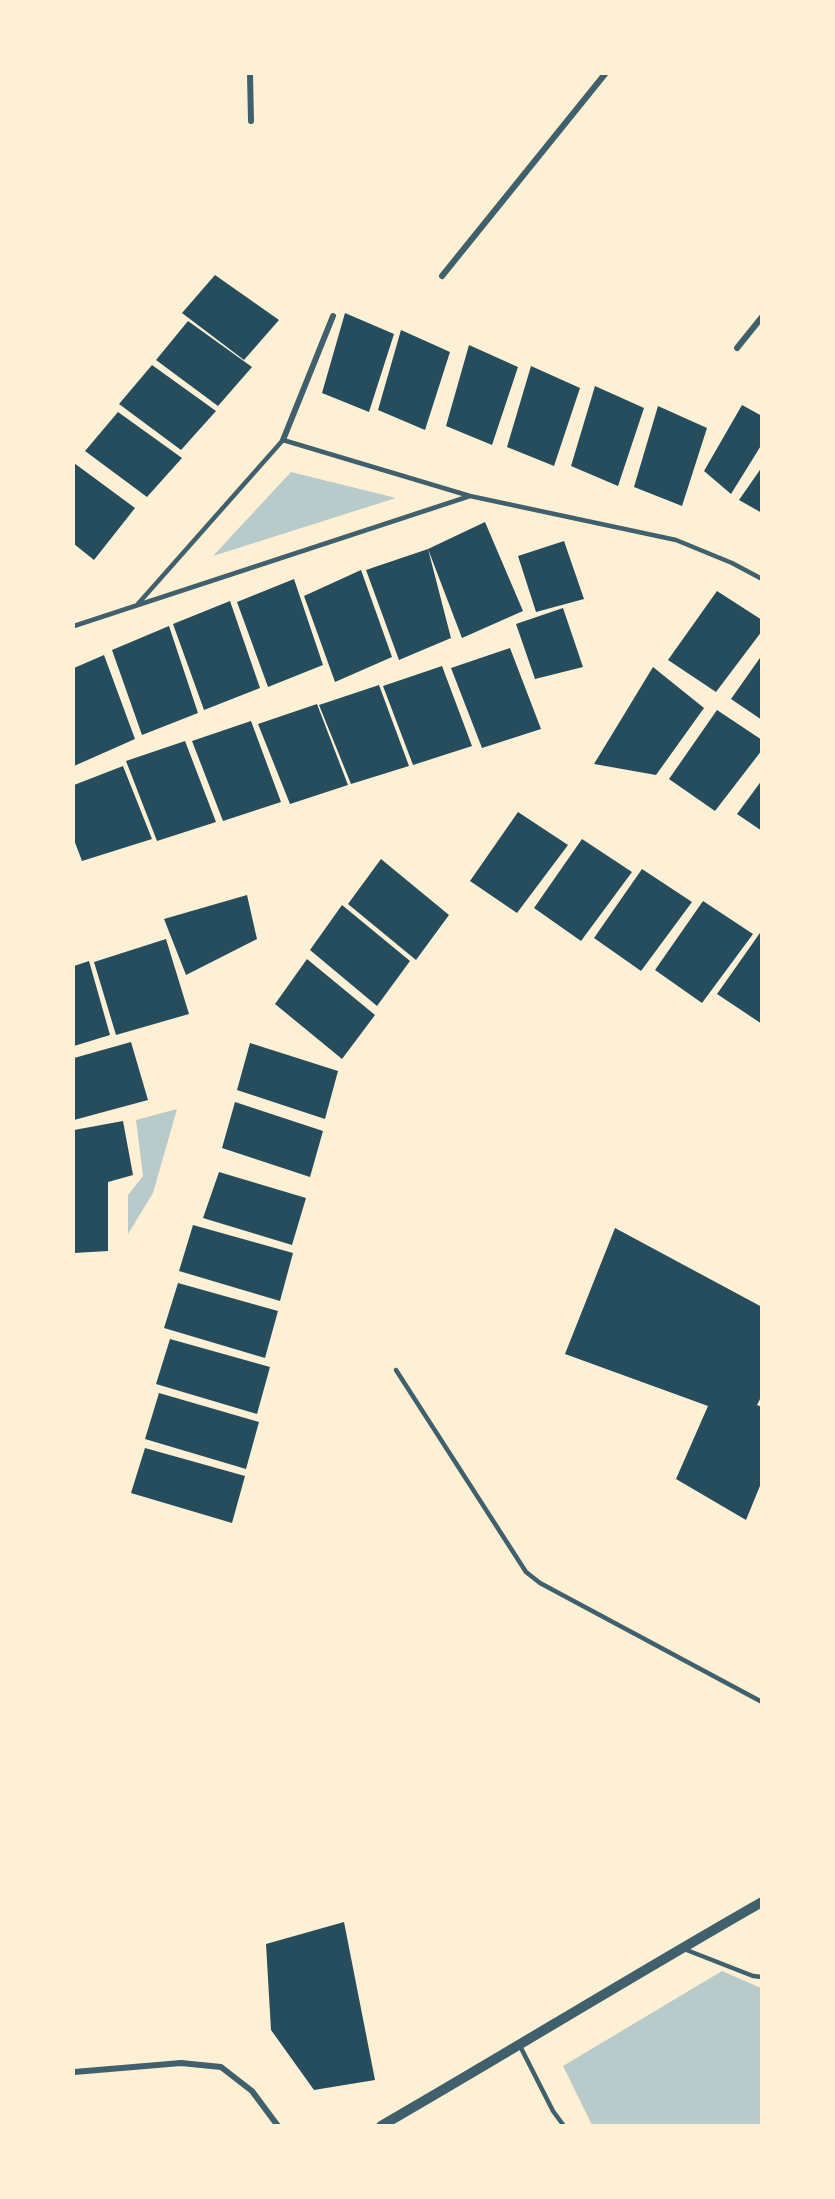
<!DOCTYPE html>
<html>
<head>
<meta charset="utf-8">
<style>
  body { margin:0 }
  #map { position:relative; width:835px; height:2199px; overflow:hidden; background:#fdf0d5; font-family:"Golos Text",sans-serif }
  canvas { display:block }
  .frame { position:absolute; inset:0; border:75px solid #fdf0d5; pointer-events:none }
</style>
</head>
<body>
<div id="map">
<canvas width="835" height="2199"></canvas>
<div class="frame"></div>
</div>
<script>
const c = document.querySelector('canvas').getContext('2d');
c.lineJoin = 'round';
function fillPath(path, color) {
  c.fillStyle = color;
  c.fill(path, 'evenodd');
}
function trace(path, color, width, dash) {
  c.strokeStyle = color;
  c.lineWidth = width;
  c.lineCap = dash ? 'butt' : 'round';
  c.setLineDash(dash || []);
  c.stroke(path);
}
const green = new Path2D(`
  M291 472 396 498 213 556Z
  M177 1109 153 1193 128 1234V1195L143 1176 136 1120Z
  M722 1971 761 1988V2125H592L563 2066Z`);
const building = new Path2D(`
  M215 275 279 320 244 360 182 313Z
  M345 313 394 334 369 412 322 393Z
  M188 321 252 367 218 406 156 360Z
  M401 330 450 352 425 430 378 410Z
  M469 345 518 367 492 445 446 426Z
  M152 365 216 411 181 450 119 404Z
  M531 366 580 388 554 466 507 447Z
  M595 386 644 408 618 486 571 466Z
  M742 405 762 416V444L731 494 704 471Z
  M658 406 707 428 682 506 634 487Z
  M118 412 182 458 147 497 85 451Z
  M74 463 135 508 94 560 74 544Z
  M762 467V513L739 500Z
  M485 522 523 611 462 638 428 549Z
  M564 541 584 599 536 612 518 556Z
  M428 549 451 638 399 660 366 570Z
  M361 570 392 657 335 682 304 596Z
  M294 579 323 665 268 687 237 602Z
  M717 591 762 620V631L716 692 668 660Z
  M230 601 260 688 204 710 173 624Z
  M563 608 583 667 535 679 516 624Z
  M169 626 198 713 142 735 112 650Z
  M510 648 541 729 482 748 451 668Z
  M104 655 135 739 74 766V668Z
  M762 655V720L731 699Z
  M442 666 472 746 413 765 383 686Z
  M653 667 704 708 656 775 594 764Z
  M379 685 409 766 351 784 319 705Z
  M317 704 348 785 290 804 258 724Z
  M717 710 762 740V750L715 811 669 779Z
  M251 721 281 802 223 821 192 741Z
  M185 741 216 822 157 841 126 761Z
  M123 766 152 839 82 861 74 840V785Z
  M762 780V831L737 814Z
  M518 812 568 845 517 913 470 881Z
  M582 839 632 872 581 941 534 908Z
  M381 859 449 915 416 960 348 904Z
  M642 869 692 902 641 971 594 938Z
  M247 895 257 939 186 975 164 919Z
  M703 901 753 934 702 1003 655 970Z
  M342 905 410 961 377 1006 310 950Z
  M762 930V1024L717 994Z
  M166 939 189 1014 116 1035 94 962Z
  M307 959 375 1015 342 1059 275 1004Z
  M89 961 110 1035 74 1046V966Z
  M131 1042 148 1100 74 1120V1058Z
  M250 1043 338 1071 325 1119 237 1090Z
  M235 1102 323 1131 310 1177 222 1148Z
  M123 1121 133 1175 108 1182V1251L74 1253V1130Z
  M219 1172 306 1198 292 1245 203 1218Z
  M193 1225 293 1253 280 1301 179 1271Z
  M615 1228 762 1307V1395L757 1405 762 1407V1481L746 1520 676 1479 708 1406 565 1354Z
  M178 1283 278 1311 265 1358 164 1328Z
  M170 1339 270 1367 257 1414 156 1384Z
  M159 1393 259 1422 246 1469 145 1439Z
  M145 1448 245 1476 232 1523 131 1493Z
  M344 1922 375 2080 314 2090 271 2030 266 1944Z`);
const service = new Path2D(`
  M137 605 283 440 470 496 676 540 732 563 762 579
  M74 626 470 496
  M396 1370 526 1572 540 1583 762 1702
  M684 1949 753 1976 762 1977
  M520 2046 553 2111 564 2126`);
const minor = new Path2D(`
  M250 74 251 121
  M442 276 605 74
  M737 348 762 317
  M283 440 333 316
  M74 2072 181 2063 221 2067 252 2091 278 2126`);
const tertiary = new Path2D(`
  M381 2126C509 2052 634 1975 762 1902`);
fillPath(green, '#b9caca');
fillPath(building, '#264d5e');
trace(service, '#3f606c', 4.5);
trace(minor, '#3f606c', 6);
trace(tertiary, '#3f606c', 10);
</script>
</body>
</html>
